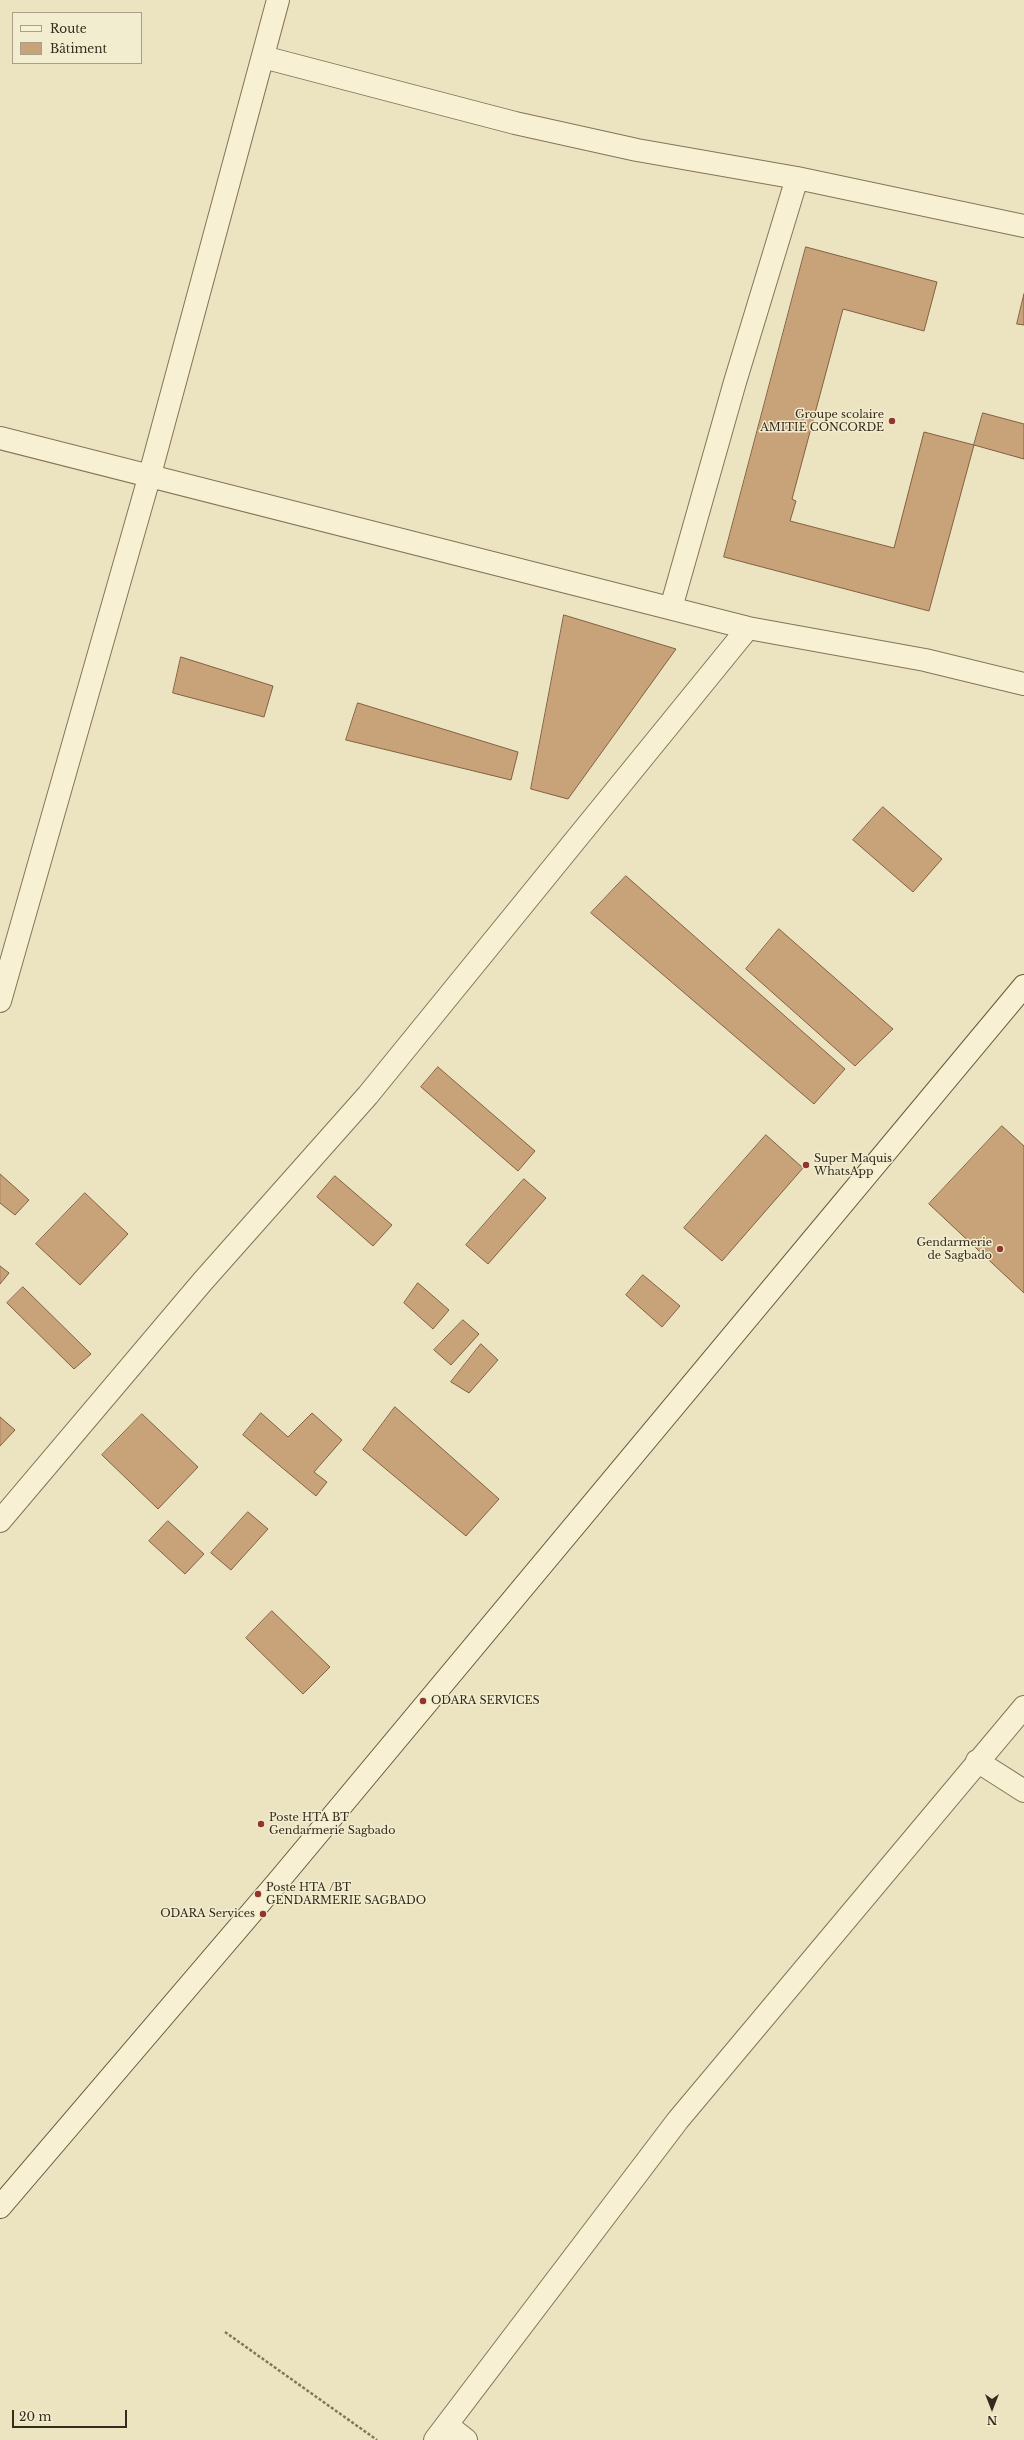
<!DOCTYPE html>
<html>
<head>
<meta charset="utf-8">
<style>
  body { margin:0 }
  #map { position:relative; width:1024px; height:2440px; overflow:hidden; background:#ece3c0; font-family:"Libre Baskerville",serif }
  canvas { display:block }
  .legend { position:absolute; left:12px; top:12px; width:130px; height:52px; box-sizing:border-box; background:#f3edd0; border:1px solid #a79f88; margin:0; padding:5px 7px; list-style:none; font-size:12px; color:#342b1d }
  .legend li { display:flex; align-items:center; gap:8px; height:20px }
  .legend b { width:20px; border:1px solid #a79f88 }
  .north { position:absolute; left:972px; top:2388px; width:40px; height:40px; -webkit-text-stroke:3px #f3edd0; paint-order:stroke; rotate:180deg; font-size:11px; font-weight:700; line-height:16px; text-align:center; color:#342b1d }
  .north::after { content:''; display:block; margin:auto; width:14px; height:18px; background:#342b1d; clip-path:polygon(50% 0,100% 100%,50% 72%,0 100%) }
  .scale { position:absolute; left:12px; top:2410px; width:115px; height:18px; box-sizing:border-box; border:2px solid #342b1d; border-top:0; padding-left:5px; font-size:12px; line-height:14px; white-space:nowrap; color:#342b1d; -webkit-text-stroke:3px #f3edd0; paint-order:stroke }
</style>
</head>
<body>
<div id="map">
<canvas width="1024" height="2440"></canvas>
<ul class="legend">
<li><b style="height:5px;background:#f7f0d3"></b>Route</li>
<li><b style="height:11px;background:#c8a278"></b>Bâtiment</li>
</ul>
<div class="north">N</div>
<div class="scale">20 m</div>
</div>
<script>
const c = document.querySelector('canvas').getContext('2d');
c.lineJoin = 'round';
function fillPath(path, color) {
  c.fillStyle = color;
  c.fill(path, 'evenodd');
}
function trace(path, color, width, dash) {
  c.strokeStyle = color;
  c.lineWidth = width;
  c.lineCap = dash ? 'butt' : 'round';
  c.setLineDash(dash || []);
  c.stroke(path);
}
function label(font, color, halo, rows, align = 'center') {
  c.font = font + ' "Libre Baskerville",serif';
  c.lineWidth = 3;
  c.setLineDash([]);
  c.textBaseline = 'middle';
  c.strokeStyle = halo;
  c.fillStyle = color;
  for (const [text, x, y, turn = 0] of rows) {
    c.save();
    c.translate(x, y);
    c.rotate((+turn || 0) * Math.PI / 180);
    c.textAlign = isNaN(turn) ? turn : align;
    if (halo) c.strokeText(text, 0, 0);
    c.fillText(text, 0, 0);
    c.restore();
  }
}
const building = new Path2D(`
  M806 247 937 282 924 331 843 309 792 499 796 501 790 521 894 548 924 432 974 445 929 611 724 557Z
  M1024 294V325L1017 324Z
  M983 413 1024 424V459L974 445Z
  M564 615 676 649 568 799 531 789Z
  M181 657 273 686 264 717 173 693Z
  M358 703 518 752 511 780 346 740Z
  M883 807 942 859 913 892 853 840Z
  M626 876 845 1069 814 1104 591 913Z
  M779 929 893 1029 855 1066 746 969Z
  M438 1067 535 1151 518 1171 421 1087Z
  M1002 1126 1024 1146V1293L929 1204Z
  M766 1135 803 1168 722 1261 684 1228Z
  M0 1174 29 1200 15 1215 0 1203Z
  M335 1176 392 1225 373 1246 317 1197Z
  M524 1179 546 1198 488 1264 466 1245Z
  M85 1193 128 1234 80 1285 36 1244Z
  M0 1266 9 1273 0 1284Z
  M643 1275 680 1306 662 1327 626 1295Z
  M418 1283 449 1310 433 1329 404 1303Z
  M23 1287 91 1354 74 1369 7 1303Z
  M463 1320 479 1334 451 1365 434 1350Z
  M481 1344 498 1360 469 1393 451 1382Z
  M395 1407 499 1499 466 1536 363 1450Z
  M261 1413 288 1437 312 1413 342 1440 314 1472 327 1482 316 1496 243 1435Z
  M142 1414 198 1467 158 1509 102 1455Z
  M0 1417 15 1430 0 1446Z
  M248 1512 268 1529 231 1570 211 1553Z
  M168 1521 204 1554 185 1574 149 1541Z
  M272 1611 330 1667 303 1694 246 1638Z`);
const path = new Path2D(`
  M225 2332 377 2440`);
const street = new Path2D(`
  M263 57 515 123 637 150 797 178 1024 226
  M0 438 748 628 925 660 1024 684
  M671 608 735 382 797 178
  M0 1001 149 478 278 0
  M0 1521 203 1281 368 1095 748 628
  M977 1761 1024 1791
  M447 2425 466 2440
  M435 2440 678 2120 1024 1707`);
const secondary = new Path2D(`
  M0 2207 281 1878 1024 986`);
const markers = [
  [892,421,4,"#90362c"],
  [806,1165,4,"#90362c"],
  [1000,1249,4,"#90362c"],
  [423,1701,4,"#90362c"],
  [261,1824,4,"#90362c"],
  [258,1894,4,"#90362c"],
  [263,1914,4,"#90362c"]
];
const poiNames = [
  ["Groupe scolaire",884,415,"right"],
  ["AMITIE CONCORDE",884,428,"right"],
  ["Super Maquis",814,1159],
  ["WhatsApp",814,1172],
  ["Gendarmerie",992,1243,"right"],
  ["de Sagbado",992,1256,"right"],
  ["ODARA SERVICES",431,1701],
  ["Poste HTA BT",269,1818],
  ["Gendarmerie Sagbado",269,1831],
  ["Poste HTA /BT",266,1888],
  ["GENDARMERIE SAGBADO",266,1901],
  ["ODARA Services",255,1914,"right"]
];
fillPath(building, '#c8a278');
trace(building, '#826140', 1);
trace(street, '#847459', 24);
trace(secondary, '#66553c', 24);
trace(path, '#847459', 2.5, [3, 2]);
trace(street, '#f7f0d3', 22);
trace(secondary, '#f7f0d3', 22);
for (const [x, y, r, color] of markers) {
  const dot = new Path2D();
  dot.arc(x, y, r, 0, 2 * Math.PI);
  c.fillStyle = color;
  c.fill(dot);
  trace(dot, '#f3edd0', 1.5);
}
label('11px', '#342b1d', '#f3edd0', poiNames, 'left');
</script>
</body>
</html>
